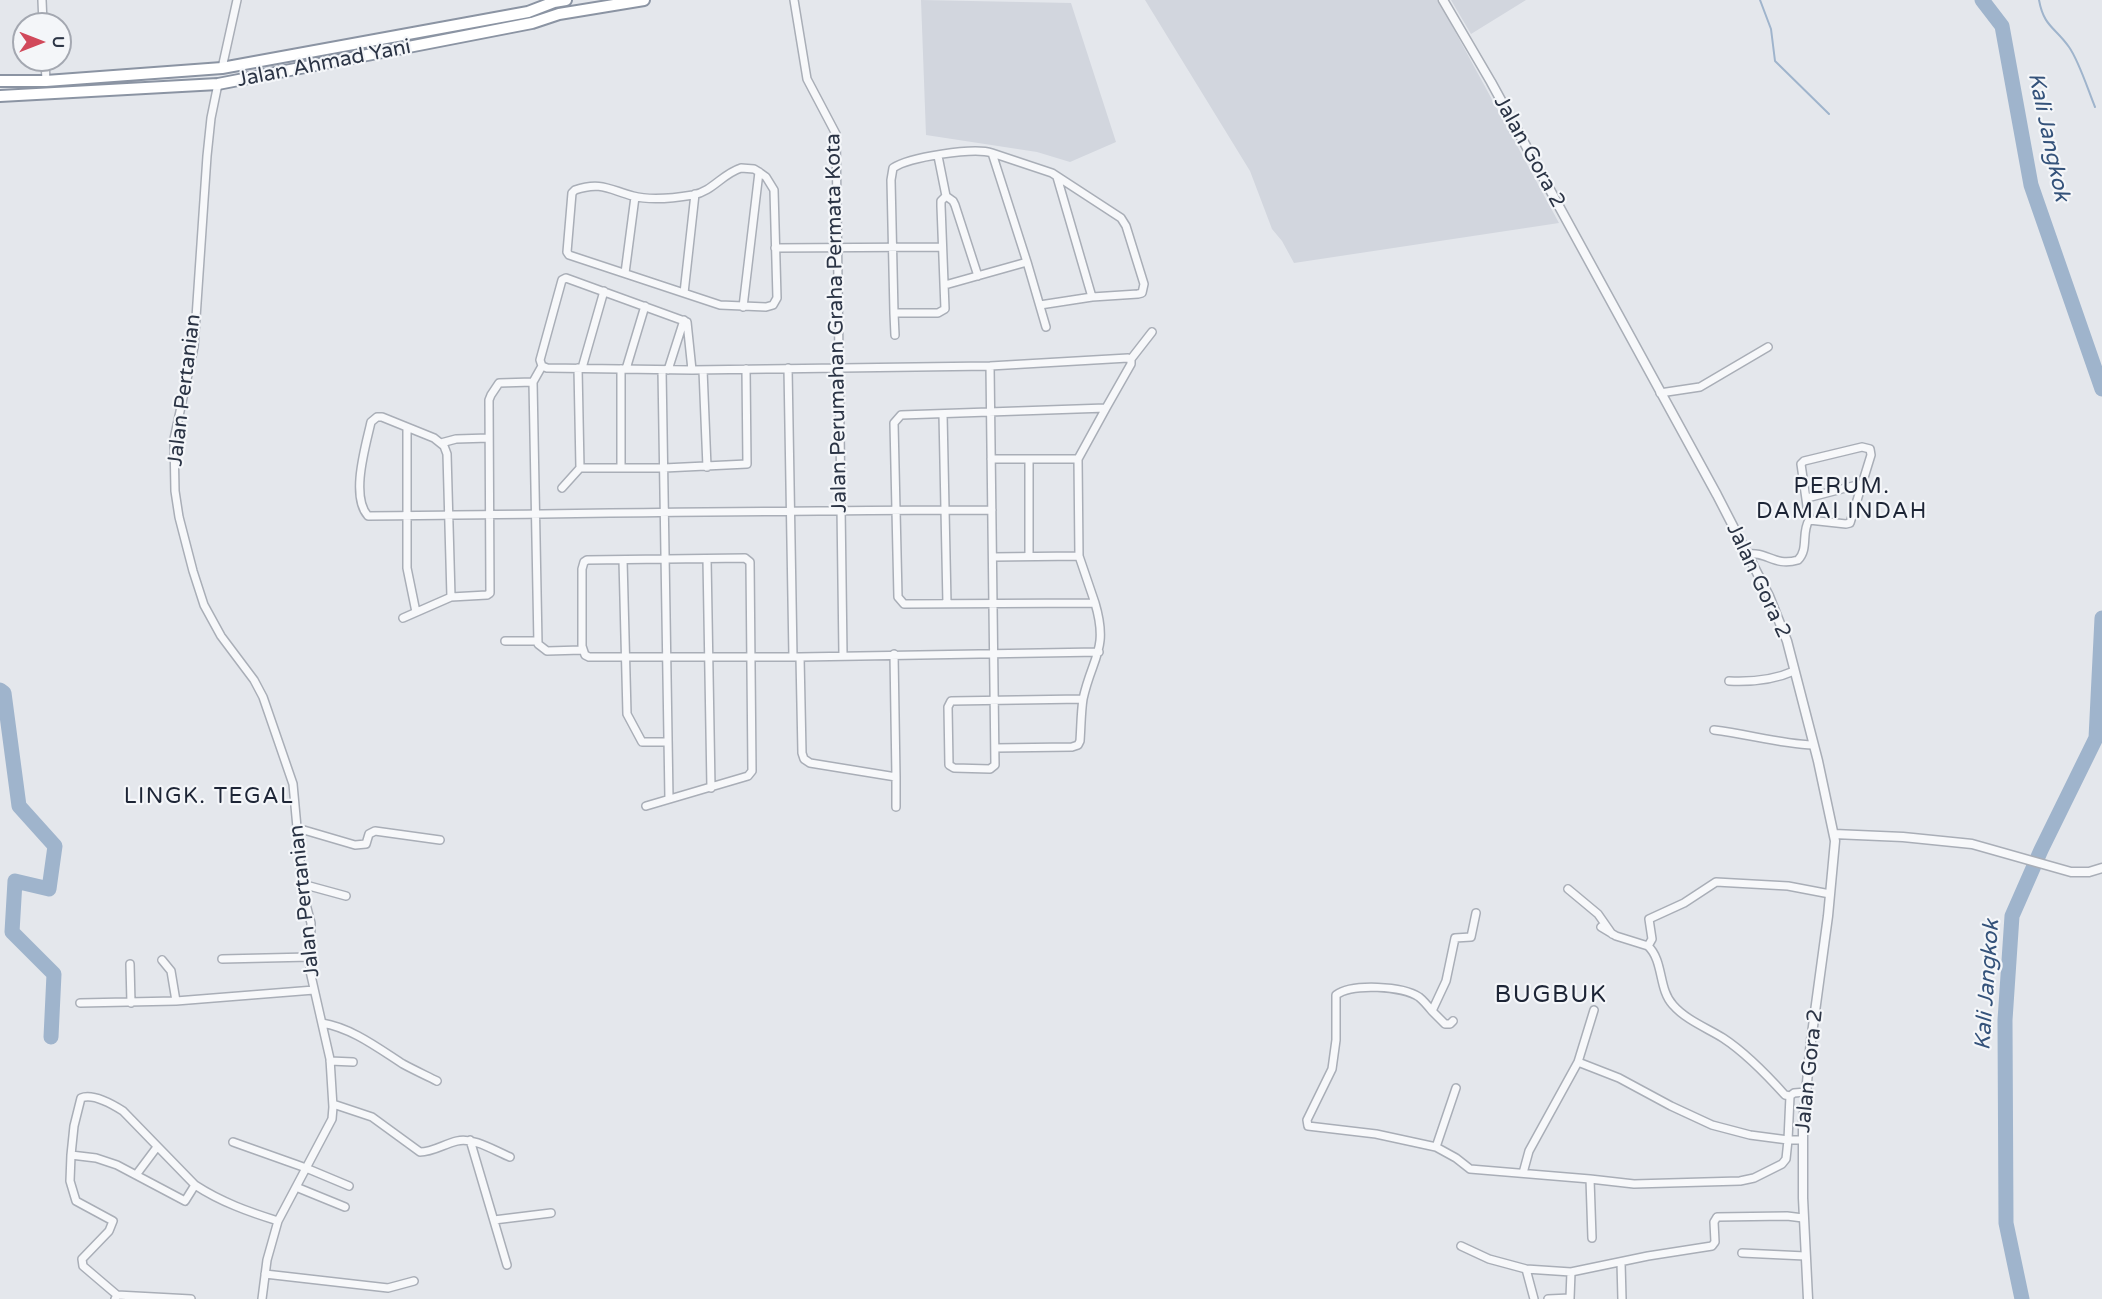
<!DOCTYPE html>
<html>
<head>
<meta charset="utf-8">
<style>
  body { margin:0 }
  #map { position:relative; width:2102px; height:1299px; overflow:hidden; background:#e4e7ec; font-family:"Varela Round",sans-serif }
  canvas { display:block }
  .north { position:absolute; left:12px; top:12px; width:60px; height:60px; box-sizing:border-box; background:#f4f6f9; border:2px solid #a4a8b1; border-radius:50%; rotate:90deg; font-size:16px; font-weight:700; line-height:24px; text-align:center; color:#2b3445 }
  .north::after { content:''; display:block; margin:auto; width:21px; height:27px; background:#d1495b; clip-path:polygon(50% 0,100% 100%,50% 72%,0 100%) }
</style>
</head>
<body>
<div id="map">
<canvas width="2102" height="1299"></canvas>
<div class="north">U</div>
</div>
<script>
const c = document.querySelector('canvas').getContext('2d');
c.lineJoin = 'round';
function fillPath(path, color) {
  c.fillStyle = color;
  c.fill(path, 'evenodd');
}
function trace(path, color, width, dash) {
  c.strokeStyle = color;
  c.lineWidth = width;
  c.lineCap = dash ? 'butt' : 'round';
  c.setLineDash(dash || []);
  c.stroke(path);
}
function label(font, color, halo, rows, align = 'center') {
  c.font = font + ' "Varela Round",sans-serif';
  c.lineWidth = 4.5;
  c.setLineDash([]);
  c.textBaseline = 'middle';
  c.strokeStyle = halo;
  c.fillStyle = color;
  for (const [text, x, y, turn = 0] of rows) {
    c.save();
    c.translate(x, y);
    c.rotate((+turn || 0) * Math.PI / 180);
    c.textAlign = isNaN(turn) ? turn : align;
    if (halo) c.strokeText(text, 0, 0);
    c.fillText(text, 0, 0);
    c.restore();
  }
}
const built = new Path2D(`
  M921 0 1071 3 1116 142 1070 162 1037 152 926 135Z
  M1145 0H1438L1559 223 1294 263 1282 241 1272 229 1250 171Z
  M1451 0H1526L1471 34Z`);
const stream = new Path2D(`
  M1760 0 1771 29 1775 61 1829 114
  M2039 0C2044 27 2055 27 2069 47 2079 61 2088 90 2095 107`);
const river = new Path2D(`
  M1982 0 2002 26 2031 185 2102 389
  M0 690 4 693 19 806 55 846 49 889 15 881 12 932 54 974 51 1037
  M2022 1299 2006 1223 2005 1020 2012 916 2041 850 2096 738 2102 618`);
const minor = new Path2D(`
  M42 0 43 24
  M794 0 807 79 836 134 843 655
  M45 60 46 81
  M222 68 237 0
  M218 84 211 118 207 156 194 347 174 439 175 491 179 517 193 571 204 605 221 636 254 680 263 697 293 784 303 893 311 923 310 971 330 1059 333 1107 332 1119 278 1221 267 1260 262 1299
  M992 153 1052 173 1121 218 1126 226 1144 284 1142 293 1138 294 1092 297 1040 305
  M938 156 946 196 941 201V206L945 309 938 313H894L891 180 893 168C909 157 974 147 992 153L1027 262 945 285
  M741 168 754 169 759 172 766 177 774 190 777 298 773 305 766 307 720 305 569 255 567 252 572 193 575 190C601 181 610 190 633 196 651 201 675 198 693 195 713 191 722 174 741 168Z
  M1057 177 1092 297
  M946 196 953 201 955 205 978 276
  M775 248 941 247
  M1027 262 1046 327
  M625 273 635 197
  M684 293 695 194
  M743 307 759 172
  M894 313 895 335
  M1131 359 1152 332
  M542 366 547 368 692 370 990 366 1128 358 1131 359V364L1106 408
  M990 366C992 499 994 632 995 765L990 769 954 768 949 765 948 707 951 701 1083 699
  M578 368 580 468
  M582 368 604 291
  M788 368 793 657
  M621 369V468
  M626 369 645 306
  M662 370 669 799
  M668 370 684 320
  M703 370 707 467
  M1660 393 1700 387 1768 347
  M943 414 947 604
  M407 428V568L416 612
  M441 443 456 439 489 438
  M1862 447 1870 449 1871 455 1850 523 1846 524 1809 520 1801 464 1804 461Z
  M991 459H1078L1106 408 901 415 894 423 898 597 904 604 1095 603 1079 556 993 557
  M1078 459 1079 556
  M562 488 580 468H664L747 464 746 369
  M1807 498 1861 484
  M1747 554C1767 551 1774 567 1798 560 1809 549 1801 533 1809 520
  M1029 556V460
  M707 559 711 788
  M623 560 627 714 642 742H668
  M451 597 487 595 490 593 489 400 491 395 499 383 533 382
  M403 618 451 597 447 454 444 446 434 438 382 417H377L371 422C366 445 350 496 368 516 576 514 784 510 992 510
  M505 641H538
  M582 650 547 651 538 644 533 382 542 366 540 360 562 280 566 278 687 322 692 370
  M800 657 802 753 804 759 810 763 896 777 894 654
  M1729 681C1751 682 1774 680 1794 671
  M1714 730C1748 734 1780 744 1813 745
  M995 748 1072 747 1078 745 1080 741C1081 727 1081 712 1083 699 1092 657 1109 650 1095 603
  M896 777V807
  M646 806 748 776 752 771 750 562 745 558 587 560 584 562 582 569V646L585 655 589 657H800L1099 652
  M297 828 355 845 366 844 369 834 375 831 440 840
  M302 884 346 896
  M1568 889 1598 914 1612 934
  M1476 913 1471 937 1455 938 1446 981 1432 1011C1428 1006 1424 1001 1419 997 1403 986 1352 983 1336 995V1040L1332 1069 1307 1120 1308 1126 1376 1134 1436 1147 1456 1158 1470 1169 1590 1179 1634 1184 1740 1181 1754 1178 1782 1164 1786 1159 1788 1140 1750 1135 1712 1125 1671 1106 1619 1078 1578 1062
  M1601 927 1616 936 1648 946
  M222 959 310 957
  M162 960 171 971 176 1001
  M130 964 131 1003
  M80 1003 176 1001 314 990
  M1432 1011 1445 1024H1450L1453 1021
  M322 1023C352 1028 378 1048 403 1064 414 1070 425 1075 437 1081
  M330 1061 353 1062
  M1806 1092 1794 1093 1790 1096 1785 1095C1767 1075 1746 1053 1723 1038 1707 1028 1686 1020 1673 1005 1658 989 1664 961 1648 946L1652 939 1649 919 1684 903 1716 882 1788 886 1830 894
  M1790 1096 1788 1140H1803
  M333 1104 372 1117 420 1152C433 1152 444 1144 457 1141 474 1137 495 1151 510 1157
  M470 1140 507 1265
  M233 1142 306 1168 349 1186
  M1436 1147 1456 1088
  M71 1155 70 1181 76 1201 113 1221 109 1231 82 1259 83 1266 117 1295
  M1523 1173 1529 1151 1578 1062 1594 1010
  M136 1175 157 1147
  M1590 1179 1592 1238
  M195 1185 185 1201 117 1165 96 1158 71 1155 74 1126 81 1098C93 1093 112 1104 123 1111L195 1185C221 1202 249 1212 278 1221
  M296 1187 345 1207
  M494 1220 551 1213
  M1461 1246 1489 1259 1526 1269 1571 1272 1648 1256 1712 1246 1715 1242 1714 1222 1717 1217 1787 1216 1803 1218
  M1742 1253 1805 1256
  M1621 1262 1622 1299
  M1526 1269 1534 1299
  M265 1274 388 1288 414 1281
  M115 1299 117 1295 191 1299
  M1548 1299 1570 1298 1571 1272`);
const tertiary = new Path2D(`
  M1443 0 1491 82 1717 495 1769 596 1787 641 1818 761 1835 841 1828 916 1811 1041 1803 1124V1198L1808 1299
  M1834 834 1903 837 1972 844 2071 872H2089L2102 868`);
const trunk = new Path2D(`
  M0 81H46L222 68 528 12 554 2 566 0
  M0 96 218 84 532 23 559 14 644 0`);
const streetNames = [
  ["Jalan Ahmad Yani",324,64,-11],
  ["Jalan Gora 2",1529,152,61],
  ["Jalan Perumahan Graha Permata Kota",837,323,-91],
  ["Jalan Pertanian",185,390,-83],
  ["Jalan Gora 2",1758,581,65],
  ["Jalan Pertanian",305,901,-96],
  ["Jalan Gora 2",1810,1071,-84]
];
const waterNames = [
  ["Kali Jangkok",2048,137,78],
  ["Kali Jangkok",1988,985,-86]
];
const neighbourhoodNames = [
  ["PERUM.",1842,487],
  ["DAMAI INDAH",1842,512],
  ["LINGK. TEGAL",209,797]
];
const quarterNames = [
  ["BUGBUK",1551,996]
];
fillPath(built, '#d2d6de');
trace(stream, '#9fb4cc', 2);
trace(river, '#9fb4cc', 15);
trace(minor, '#a9aeb7', 10);
trace(tertiary, '#a9aeb7', 11);
trace(trunk, '#8b94a3', 14);
trace(minor, '#f7f8fa', 7);
trace(tertiary, '#f7f8fa', 8);
trace(trunk, '#fff', 10);
label('21px', '#2b3445', '#f4f6f9', streetNames);
label('italic 22px', '#34527a', '#f4f6f9', waterNames);
c.letterSpacing = '1.5px';
label('22px', '#1d2536', '#f4f6f9', neighbourhoodNames);
c.letterSpacing = '0px';
c.letterSpacing = '1.5px';
label('24px', '#1d2536', '#f4f6f9', quarterNames);
c.letterSpacing = '0px';
</script>
</body>
</html>
